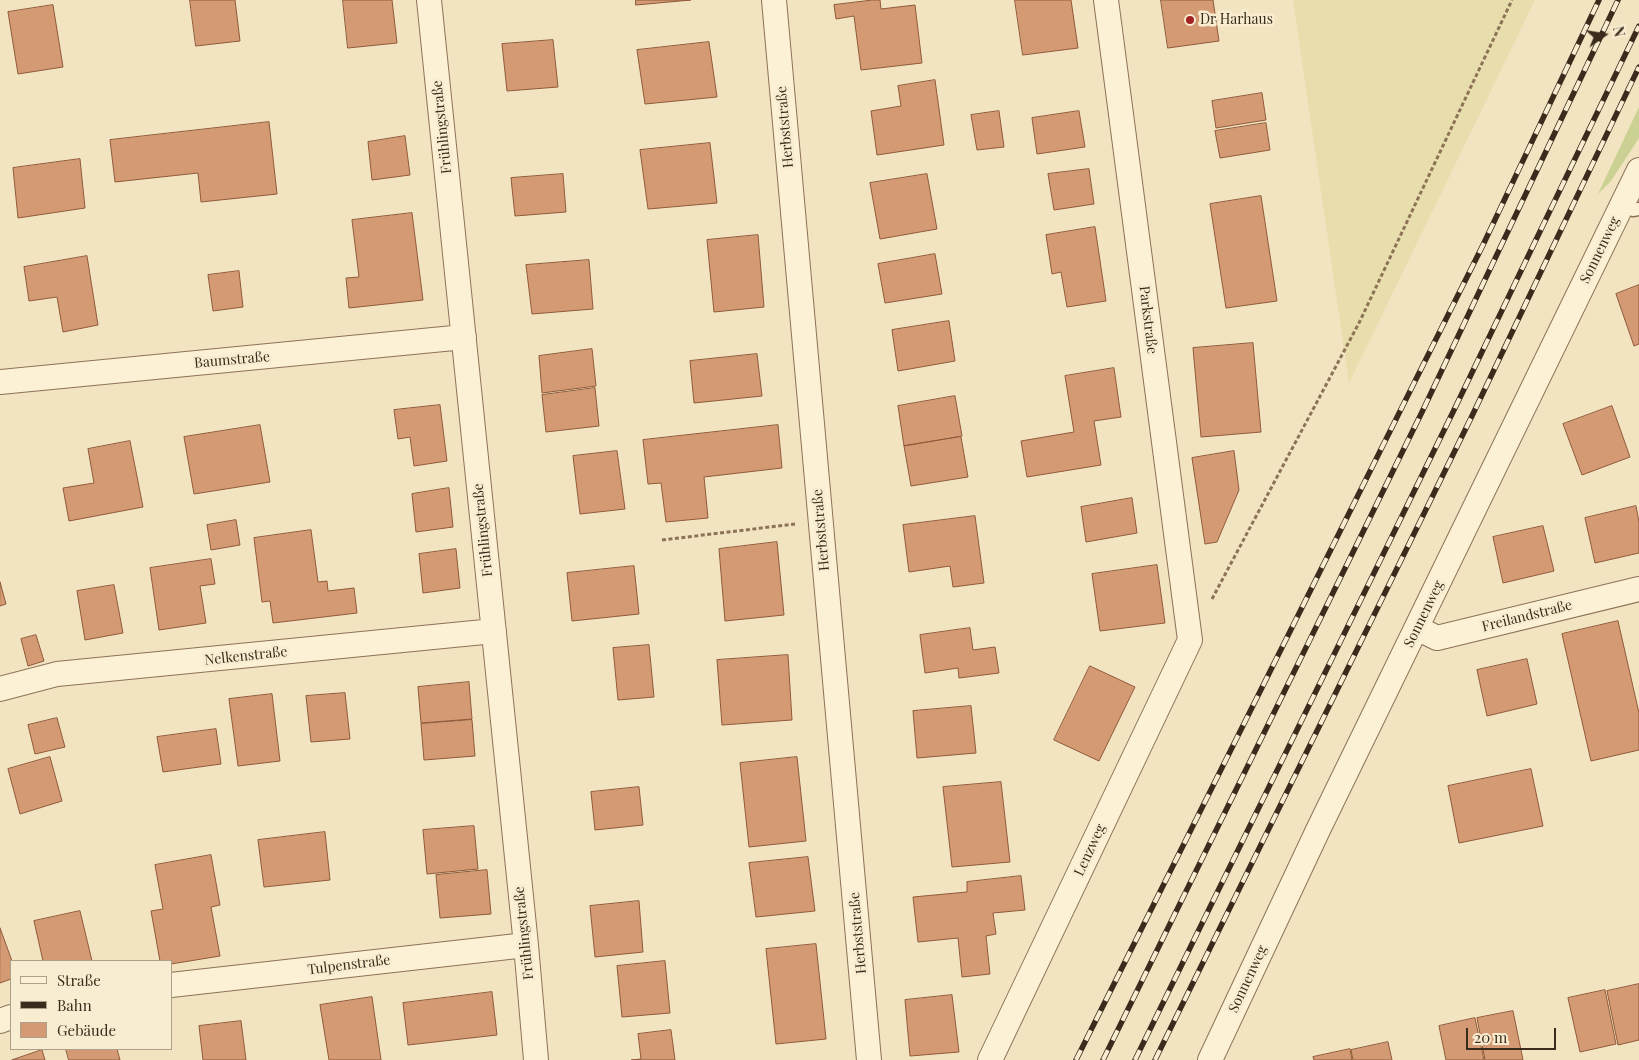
<!DOCTYPE html>
<html>
<head>
<meta charset="utf-8">
<style>
  body { margin:0 }
  #map { position:relative; width:1639px; height:1060px; overflow:hidden; background:#f2e3c1; font-family:"Playfair Display",serif }
  canvas { display:block }
  .legend { position:absolute; left:10px; top:960px; width:162px; height:90px; box-sizing:border-box; background:#f9edd1; border:1px solid #ad9f89; margin:0; padding:6px 9px; list-style:none; font-size:15px; color:#3b2b1c }
  .legend li { display:flex; align-items:center; gap:10px; height:25px }
  .legend b { width:25px; border:1px solid #ad9f89 }
  .north { position:absolute; left:1579px; top:10px; width:50px; height:50px; -webkit-text-stroke:4px #f9edd1; paint-order:stroke; rotate:77deg; font-size:14px; font-weight:700; line-height:20px; text-align:center; color:#3b2b1c }
  .north::after { content:''; display:block; margin:auto; width:18px; height:22px; background:#3b2b1c; clip-path:polygon(50% 0,100% 100%,50% 72%,0 100%) }
  .scale { position:absolute; left:1466px; top:1028px; width:90px; height:22px; box-sizing:border-box; border:2px solid #3b2b1c; border-top:0; padding-left:6px; font-size:15px; line-height:18px; white-space:nowrap; color:#3b2b1c; -webkit-text-stroke:4px #f9edd1; paint-order:stroke }
</style>
</head>
<body>
<div id="map">
<canvas width="1639" height="1060"></canvas>
<ul class="legend">
<li><b style="height:6px;background:#fcf0d5"></b>Straße</li>
<li><b style="height:6px;background:#3b2b1c"></b>Bahn</li>
<li><b style="height:14px;background:#d49a73"></b>Gebäude</li>
</ul>
<div class="north">N</div>
<div class="scale">20 m</div>
</div>
<script>
const c = document.querySelector('canvas').getContext('2d');
c.lineJoin = 'round';
function fillPath(path, color) {
  c.fillStyle = color;
  c.fill(path, 'evenodd');
}
function trace(path, color, width, dash) {
  c.strokeStyle = color;
  c.lineWidth = width;
  c.lineCap = dash ? 'butt' : 'round';
  c.setLineDash(dash || []);
  c.stroke(path);
}
function label(font, color, halo, rows, align = 'center') {
  c.font = font + ' "Playfair Display",serif';
  c.lineWidth = 5;
  c.setLineDash([]);
  c.textBaseline = 'middle';
  c.strokeStyle = halo;
  c.fillStyle = color;
  for (const [text, x, y, turn = 0] of rows) {
    c.save();
    c.translate(x, y);
    c.rotate((+turn || 0) * Math.PI / 180);
    c.textAlign = isNaN(turn) ? turn : align;
    if (halo) c.strokeText(text, 0, 0);
    c.fillText(text, 0, 0);
    c.restore();
  }
}
const farmland = new Path2D(`
  M1293 0H1535L1349 383Z`);
const green = new Path2D(`
  M1639 107V138L1611 181 1598 194Z`);
const building = new Path2D(`
  M190 0H235L240 41 196 46Z
  M343 0H392L397 43 348 48Z
  M636 0H691L636 5Z
  M873 0H880L881 9 915 5 922 63 861 70 854 16 836 19 834 5Z
  M1015 0H1071L1078 48 1023 55Z
  M1161 0H1213L1219 41 1168 48Z
  M53 5 63 67 18 74 8 12Z
  M553 40 558 87 507 91 502 44Z
  M709 42 717 97 645 104 637 50Z
  M935 80 944 145 877 155 871 111 901 106 898 86Z
  M1262 93 1266 120 1216 128 1212 101Z
  M999 111 1004 147 977 150 971 115Z
  M1079 111 1085 147 1037 154 1032 118Z
  M269 122 277 194 201 202 198 173 115 182 110 140Z
  M1266 123 1270 150 1220 158 1215 131Z
  M405 136 410 175 372 180 368 142Z
  M710 143 717 203 648 209 640 150Z
  M80 159 85 208 18 218 13 168Z
  M1089 169 1094 204 1054 210 1048 174Z
  M563 174 566 212 515 216 511 178Z
  M927 174 937 229 880 239 870 183Z
  M1261 196 1277 301 1226 308 1210 204Z
  M412 213 423 300 349 308 346 278 359 277 352 220Z
  M1095 227 1106 301 1067 307 1061 272 1052 274 1046 235Z
  M758 235 764 307 714 312 707 240Z
  M935 254 942 294 885 303 878 264Z
  M87 256 98 325 63 332 57 297 29 301 24 267Z
  M589 260 593 309 532 314 526 265Z
  M239 271 243 307 213 311 208 275Z
  M1639 285V344L1634 346 1616 294Z
  M949 321 955 361 898 371 892 330Z
  M1253 343 1261 432 1201 437 1193 348Z
  M592 349 596 386 542 393 539 356Z
  M757 354 762 396 694 403 690 361Z
  M1114 368 1121 417 1094 421 1101 465 1027 477 1021 441 1074 432 1065 376Z
  M595 388 599 426 546 432 542 395Z
  M955 396 962 436 904 446 898 406Z
  M440 405 447 461 414 466 410 437 398 439 394 410Z
  M1612 406 1630 457 1582 475 1563 424Z
  M260 425 270 482 194 494 184 437Z
  M778 425 782 468 704 477 708 518 666 522 661 483 648 484 643 440Z
  M961 437 968 477 911 486 904 446Z
  M130 441 143 507 69 521 63 488 94 483 88 449Z
  M617 451 625 509 580 514 573 456Z
  M1234 451 1239 490 1217 542 1205 544 1192 458Z
  M449 488 453 527 416 532 412 494Z
  M1132 498 1137 533 1086 542 1081 507Z
  M1636 506 1639 522V553L1595 563 1585 518Z
  M975 516 984 583 953 587 950 566 909 572 903 525Z
  M236 520 240 545 211 550 207 525Z
  M1543 526 1554 571 1503 583 1493 537Z
  M311 530 318 582 327 581 328 591 354 588 357 613 273 623 270 601 262 602 254 538Z
  M777 542 784 615 725 621 719 549Z
  M456 549 460 588 423 593 419 554Z
  M211 559 215 584 200 586 206 623 159 630 150 568Z
  M1157 565 1165 623 1100 631 1092 574Z
  M634 566 639 614 572 621 567 573Z
  M0 582 6 604 0 606Z
  M114 585 123 633 85 640 77 591Z
  M1618 621 1639 713V750L1591 761 1562 634Z
  M970 628 973 650 995 647 999 673 959 678 958 668 925 673 920 635Z
  M36 635 44 661 28 666 21 639Z
  M649 645 654 697 618 700 613 648Z
  M788 655 792 720 722 725 717 660Z
  M1527 659 1537 704 1487 716 1477 670Z
  M1090 666 1135 687 1099 761 1054 740Z
  M469 682 472 719 421 723 418 687Z
  M345 693 350 739 311 742 306 696Z
  M272 694 280 761 238 766 229 699Z
  M971 706 976 753 917 758 913 711Z
  M57 718 65 747 35 754 28 725Z
  M472 720 475 756 424 760 421 724Z
  M216 729 221 764 163 772 157 737Z
  M50 757 62 801 20 814 8 769Z
  M797 757 806 841 749 847 740 763Z
  M1531 769 1543 826 1459 843 1448 786Z
  M1001 782 1010 862 952 867 943 787Z
  M639 787 643 825 595 830 591 792Z
  M474 826 478 869 427 874 423 830Z
  M325 832 330 880 264 887 258 840Z
  M211 855 220 905 211 907 220 956 171 964V961H160L151 911 163 909 155 865Z
  M808 857 815 911 756 917 749 863Z
  M487 870 491 914 440 918 436 875Z
  M1021 876 1025 910 993 913 996 934 986 936 990 974 962 977 958 938 918 942 913 897 967 892V882Z
  M639 901 643 952 595 957 590 906Z
  M80 911 92 961H43L34 921Z
  M0 928 12 961 11 979 0 983Z
  M816 944 826 1039 776 1044 766 949Z
  M665 961 670 1013 622 1017 617 966Z
  M1639 984V1040L1618 1045 1607 991Z
  M1605 990 1616 1044 1580 1052 1568 998Z
  M492 992 497 1035 408 1045 403 1003Z
  M952 995 959 1052 910 1056 905 1000Z
  M372 997 381 1060H329L320 1005Z
  M1513 1011 1523 1060H1485L1477 1018Z
  M1475 1018 1484 1060H1446L1439 1026Z
  M241 1021 246 1060H203L199 1026Z
  M671 1030 675 1060H631L641 1059 638 1034Z
  M1388 1042 1392 1060H1353L1351 1050Z
  M66 1049H117L120 1060H69Z
  M1350 1049 1352 1060H1314L1313 1057Z
  M42 1050 45 1060H12Z`);
const path = new Path2D(`
  M662 540 795 524
  M1212 599 1359 323 1512 0`);
const service = new Path2D(`
  M1622 203 1633 210 1639 209`);
const minor = new Path2D(`
  M429 0 526 945 536 1060
  M774 0 869 1060
  M0 382 464 337
  M1417 628 1437 638 1639 589
  M0 689 57 674 494 631
  M171 985 526 945
  M0 1021 11 1017
  M990 1060 1190 640 1106 0
  M1210 1060 1318 830 1639 170`);
const rail = new Path2D(`
  M1076 1060 1483 245 1599 0
  M1103 1060 1422 412 1618 0
  M1135 1060 1454 410 1639 26
  M1155 1060 1471 418 1639 67`);
const markers = [
  [1190,20,5,"#a22123"]
];
const poiNames = [
  ["Dr Harhaus",1200,20]
];
const streetNames = [
  ["Frühlingstraße",442,127,-96],
  ["Herbststraße",785,127,-95],
  ["Sonnenweg",1600,250,-64],
  ["Parkstraße",1148,320,83],
  ["Baumstraße",232,360,-5],
  ["Frühlingstraße",483,530,-96],
  ["Herbststraße",821,530,-95],
  ["Sonnenweg",1424,614,-64],
  ["Freilandstraße",1527,616,-14],
  ["Nelkenstraße",246,656,-6],
  ["Lenzweg",1090,850,-65],
  ["Frühlingstraße",524,933,-96],
  ["Herbststraße",858,933,-95],
  ["Tulpenstraße",349,965,-7],
  ["Sonnenweg",1248,979,-65]
];
fillPath(farmland, '#e8dead');
fillPath(green, '#cbd193');
fillPath(building, '#d49a73');
trace(building, '#8f5a3a', 1);
trace(service, '#8d7356', 15);
trace(minor, '#8d7356', 26);
trace(path, '#8d7356', 3, [4, 2.5]);
trace(service, '#fcf0d5', 12);
trace(minor, '#fcf0d5', 24);
trace(rail, '#3b2b1c', 5.5);
trace(rail, '#f9edd1', 4, [11]);
for (const [x, y, r, color] of markers) {
  const dot = new Path2D();
  dot.arc(x, y, r, 0, 2 * Math.PI);
  c.fillStyle = color;
  c.fill(dot);
  trace(dot, '#f9edd1', 2);
}
label('14px', '#3b2b1c', '#f9edd1', poiNames, 'left');
label('14px', '#3b2b1c', '#f9edd1', streetNames);
</script>
</body>
</html>
